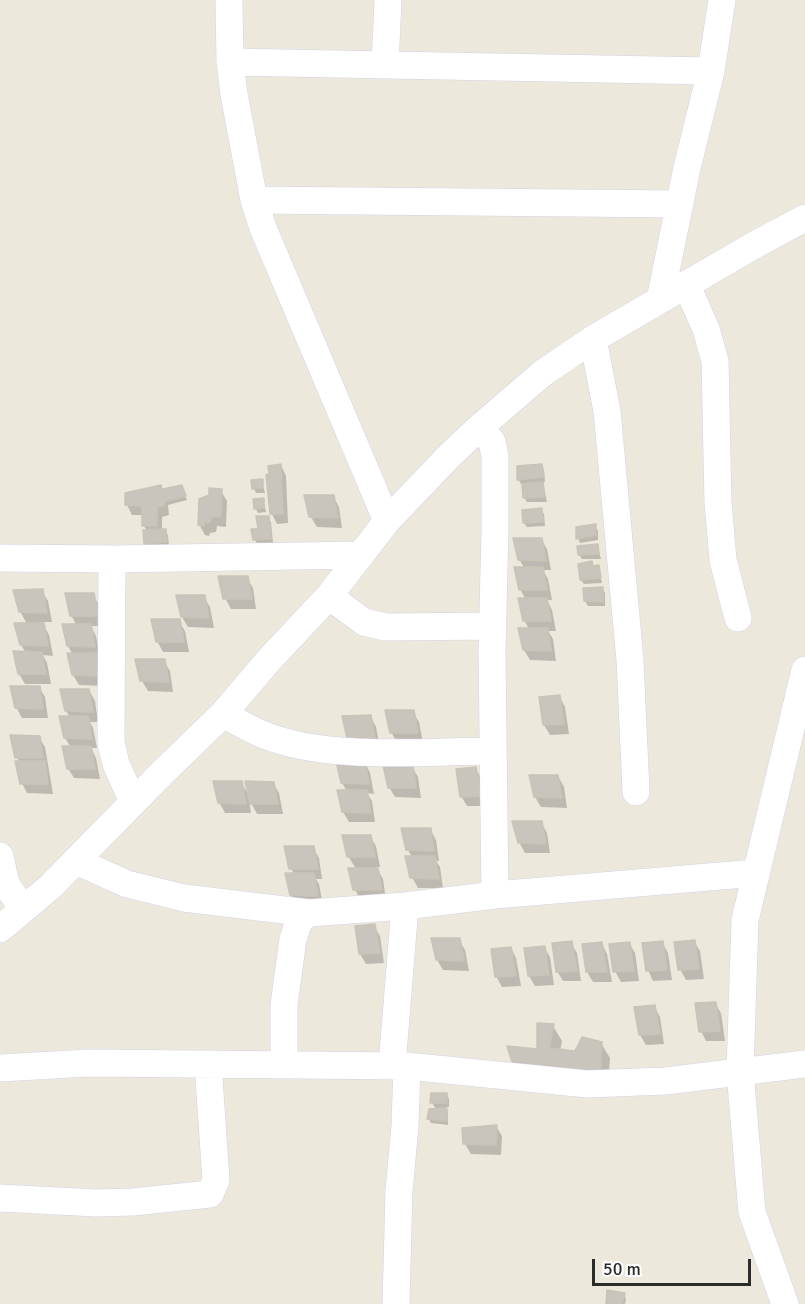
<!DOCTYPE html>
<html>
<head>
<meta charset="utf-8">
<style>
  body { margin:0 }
  #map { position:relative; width:805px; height:1304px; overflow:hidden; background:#ede8dc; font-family:Signika,sans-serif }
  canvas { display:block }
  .scale { position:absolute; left:592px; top:1259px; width:159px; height:27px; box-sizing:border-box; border:3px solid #2b2b2b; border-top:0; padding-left:8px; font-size:18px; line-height:21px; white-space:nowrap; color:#2b2b2b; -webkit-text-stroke:4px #fff; paint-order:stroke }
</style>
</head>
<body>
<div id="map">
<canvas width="805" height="1304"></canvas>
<div class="scale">50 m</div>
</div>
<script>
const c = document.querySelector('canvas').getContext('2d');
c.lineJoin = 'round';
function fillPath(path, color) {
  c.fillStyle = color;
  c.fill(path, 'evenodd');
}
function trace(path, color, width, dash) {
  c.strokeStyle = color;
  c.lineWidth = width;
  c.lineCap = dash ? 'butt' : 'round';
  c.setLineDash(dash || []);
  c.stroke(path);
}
const shadow = new Path2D(`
  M281 465 286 476 288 523 277 524 272 514Z
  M542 466 544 470 545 482H541L544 489 547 502H527L524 497V484H521L518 479Z
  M262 481 265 493H256L254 489Z
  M181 486 187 500 168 505 169 515 162 517V531H165L168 535 169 547 149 548 146 543 147 531 144 526 143 515H132L127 505 160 487 162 490Z
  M221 491 227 501 226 527 217 526 216 532 210 533 209 536 205 535 199 524Z
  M333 496 339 507 342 528 317 527 311 517Z
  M263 499 266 512 258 513 256 509Z
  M541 510 544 514 545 526 527 527 524 523Z
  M268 517 271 522 273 543 258 545 255 540Z
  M595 526 598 531V540L580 543 578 538Z
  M541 539 547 549 551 570H543L548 579 552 600H547L552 610 556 631H548L553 639 556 661 530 660 524 650 529 629 524 620 526 600 520 589 525 569 519 559Z
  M597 545 601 559H582L579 555Z
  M598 567 602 583 584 584 581 580 594 568Z
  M247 578 253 588 256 609H231L225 598Z
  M602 589 605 593V606H588L585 601Z
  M42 591 48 601 52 622H42L49 635 53 656 43 655 47 663 51 684H25L19 674 26 653 21 645 27 624 20 611Z
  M93 595 99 605 103 626H91L96 636 100 657H97L102 665 105 686 79 685 73 675V655L68 646 77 626 71 615Z
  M204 597 210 607 214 628 188 627 182 617Z
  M179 621 185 631 189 652H163L157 641Z
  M164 661 170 671 173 692 148 691 142 681Z
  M39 687 45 697 48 718H22L16 707Z
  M89 690 95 701 98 722H90L93 728 97 748H91L96 758 100 779 74 778 68 768 71 748 65 738 70 717 66 711Z
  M559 696 565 707 569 734 550 735 544 725Z
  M413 712 419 722 423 743 397 742 391 732Z
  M371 717 376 727 380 748H354L348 737Z
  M39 737 45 747 53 794 27 793 22 783 20 763 17 757Z
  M365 762 370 773 374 794 367 793 372 801 375 822H349L343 812 347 791 342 783Z
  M412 767 418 777 421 798 395 797 389 787Z
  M475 768 481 778 486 806H467L461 796Z
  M558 776 564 787 567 808 541 807 535 797Z
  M241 782 248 794 273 783 279 793 283 814H257L249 799 251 813H225L219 802Z
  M541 822 547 833 550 853H525L519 842Z
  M430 829 436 840 439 861H436L440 867 443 888H418L412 877V857L408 850Z
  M370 836 376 846 380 867H376L383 879 386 900H361L355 890 356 869 348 856Z
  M313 848 319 858 322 879H316L319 884 323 906 297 905 291 895 294 874 291 868Z
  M374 926 380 936 384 963 366 964 360 954Z
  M459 940 465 950 469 971 443 970 437 960Z
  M694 941 700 951 704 979 686 980 680 969Z
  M662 942 668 953 672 980 653 981 648 970Z
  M571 943 577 953 581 981H563L557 971Z
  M629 943 635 953 639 981 621 982 615 971Z
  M602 944 607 954 612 982H593L587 972Z
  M544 947 550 957 554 985 535 986 529 976Z
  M511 948 516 958 521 986 502 987 496 976Z
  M715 1003 721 1013 725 1041H706L701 1031Z
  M654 1006 660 1017 664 1044 646 1045 640 1035Z
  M553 1026 562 1041 560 1051 576 1053 601 1043 610 1058 608 1087 522 1077 513 1061 538 1051Z
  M447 1094 449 1099V1107H445L448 1114V1125L431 1123 429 1119 436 1110 432 1102Z
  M496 1126 502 1136 501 1155 471 1154 465 1144Z
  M624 1294 626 1299 625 1304H608Z`);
const building = new Path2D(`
  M281 464 283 514H270L266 475 269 474 268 466Z
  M542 464 544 477 517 480V466Z
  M263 479V488L252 489 251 480Z
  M543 482 545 497 523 498 522 484Z
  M161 485 165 505 157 507V526H142V506L125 505V493Z
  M182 485 186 496 165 501 163 489Z
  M209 488 222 489 221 517 212 516 210 522 205 523 203 526 198 525 199 499 209 495Z
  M304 495H334L338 518 309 517Z
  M264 498V508L254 509 253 499Z
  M542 508 543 522 523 523 522 510Z
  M256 516H269L271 539 253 540 251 529H258Z
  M596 524V535L576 539V527Z
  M166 529 167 542 144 544 143 530Z
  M513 538H542L546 561 518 560Z
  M598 544 599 554 578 555 577 546Z
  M592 561 593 566 599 565 601 578 580 580 578 564Z
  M514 567H543L547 590H519Z
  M218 576H248L252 599H223Z
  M603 587V602L584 601 583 588Z
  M43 589 47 613 19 612 13 590Z
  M65 593H94L98 616H70Z
  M176 595H205L209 618 181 617Z
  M518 598H547L551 621H523Z
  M151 619H180L184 642H156Z
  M14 623H44L48 646 20 645Z
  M62 624H91L95 647 67 646Z
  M518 628H548L551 651 523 650Z
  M13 651 42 652 46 674H18Z
  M67 653H96L100 676 72 675Z
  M135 659H165L169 682 140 681Z
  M10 686H40L43 709 15 708Z
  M60 689H89L93 712 65 711Z
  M560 695 564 724 543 725 539 697Z
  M385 710H414L418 733H390Z
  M371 715 375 739 347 738 342 716Z
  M59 716H88L92 739 64 738Z
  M10 735 40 736 43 758H15Z
  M62 746H91L95 769H67Z
  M15 761H45L48 784H20Z
  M336 761H365L369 784 341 783Z
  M383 765H413L416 788H388Z
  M476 767 481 796 460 797 456 769Z
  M529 775H558L562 798 534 797Z
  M213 781H242L246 804 218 803Z
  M245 781 274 782 278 804H250Z
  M337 790H367L371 813 342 812Z
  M512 821H542L546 844 518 843Z
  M401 828H431L434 851 406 850Z
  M342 835H371L375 857H347Z
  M284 846H314L318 869H289Z
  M405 856H435L439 879 410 878Z
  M348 868H378L382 890H353Z
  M285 873H314L318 896 290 895Z
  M375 924 380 953 359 954 355 926Z
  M431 938H460L464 961 436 960Z
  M695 940 699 969 678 970 674 942Z
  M572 941 577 971 556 972 552 943Z
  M663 941 667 970 646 971 642 943Z
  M602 942 607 972H586L582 944Z
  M630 942 634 971 613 972 609 944Z
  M545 946 549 975 528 976 524 948Z
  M511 947 516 976 495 977 491 949Z
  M716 1002 720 1031 699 1032 695 1003Z
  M655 1005 660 1034 639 1035 634 1007Z
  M537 1023 554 1024 549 1048 575 1051 582 1037 602 1042 600 1072 512 1062 507 1046 537 1049Z
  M431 1093H447V1103H430Z
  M447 1108V1121L427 1119 429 1109Z
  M497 1125 496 1145 463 1144 462 1128Z
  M607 1290 625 1293 622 1304H606Z`);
const minor = new Path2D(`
  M229 0 230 62 234 94 254 200 263 228 387 521
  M230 62 711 71
  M385 65 388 0
  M254 200 680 204
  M686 284 706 329 715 361 718 502 723 560 738 618
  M660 300 687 168 711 71 722 0
  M593 339 607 411 630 660 636 792
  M480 427 492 442 495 456V529L492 652 495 895
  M0 558 116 559 361 555
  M112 559 111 743 116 764 133 802
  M329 596 364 622 385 627 493 626
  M223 714C237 721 250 730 264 735 329 761 424 751 493 751
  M0 856 6 884 23 909
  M76 861 127 884 184 898 309 913 405 906 495 895 756 873
  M0 929 50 887 161 774 223 714 268 661 329 596 387 521 450 455 480 427 543 373 593 339 751 247 805 218
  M284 1065V1005L293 939 299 921 309 913
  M392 1066 405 906
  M0 1068 89 1063 407 1066 587 1084 666 1081 805 1064
  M0 1198 96 1203 133 1202 210 1194 216 1180 208 1064
  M396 1304 399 1191 405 1126 407 1066
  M785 1304 752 1212 740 1072 745 920 805 670`);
fillPath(shadow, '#0003');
fillPath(building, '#c9c4bc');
trace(building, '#c9c4b6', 1.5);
trace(minor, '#d1d3e4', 28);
trace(minor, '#fff', 27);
</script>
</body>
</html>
